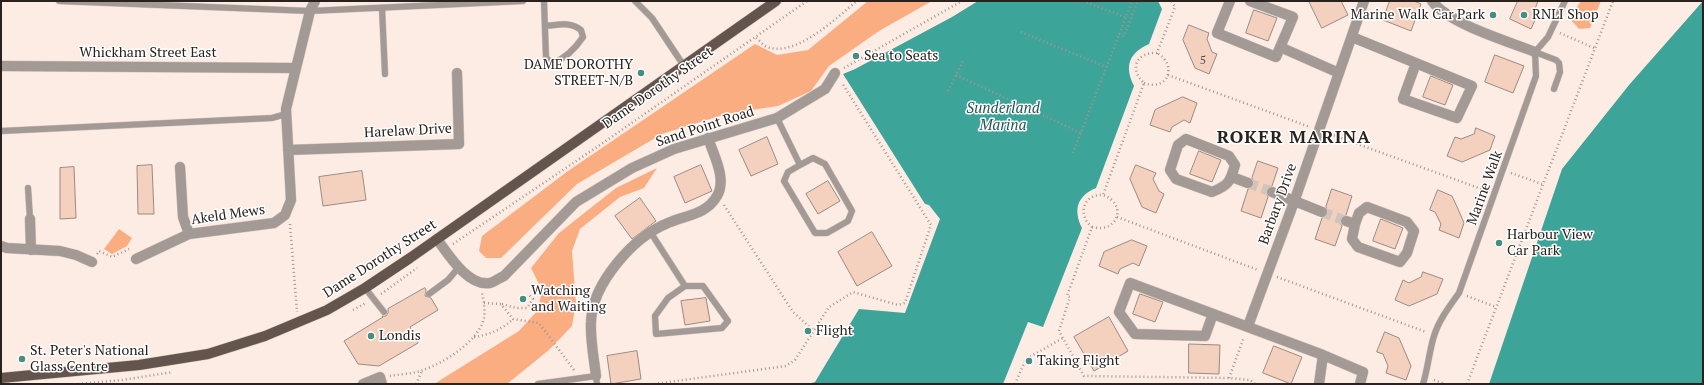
<!DOCTYPE html>
<html>
<head>
<meta charset="utf-8">
<style>
  body { margin:0 }
  #map { position:relative; width:1704px; height:385px; overflow:hidden; background:#fcece4; font-family:"PT Serif",serif }
  canvas { display:block }
  .frame { position:absolute; inset:0; border:2px solid #28211d; pointer-events:none }
</style>
</head>
<body>
<div id="map">
<canvas width="1704" height="385"></canvas>
<div class="frame"></div>
</div>
<script>
const c = document.querySelector('canvas').getContext('2d');
c.lineJoin = 'round';
function fillPath(path, color) {
  c.fillStyle = color;
  c.fill(path, 'evenodd');
}
function trace(path, color, width, dash) {
  c.strokeStyle = color;
  c.lineWidth = width;
  c.lineCap = dash ? 'butt' : 'round';
  c.setLineDash(dash || []);
  c.stroke(path);
}
function label(font, color, halo, rows, align = 'center') {
  c.font = font + ' "PT Serif",serif';
  c.lineWidth = 3;
  c.setLineDash([]);
  c.textBaseline = 'middle';
  c.strokeStyle = halo;
  c.fillStyle = color;
  for (const [text, x, y, turn = 0] of rows) {
    c.save();
    c.translate(x, y);
    c.rotate((+turn || 0) * Math.PI / 180);
    c.textAlign = isNaN(turn) ? turn : align;
    if (halo) c.strokeText(text, 0, 0);
    c.fillText(text, 0, 0);
    c.restore();
  }
}
const green = new Path2D(`
  M868 1H932L879 31 829 66 811 91 778 106 726 114 662 134 577 184 501 258H486L479 251 482 236 568 171 755 44 777 55 808 50Z
  M1581 1H1601L1590 28 1579 29 1571 20 1572 14Z
  M657 168 644 188 620 197 580 229 572 251 576 303 572 326 549 350 507 384H434L519 331 538 310 542 290 531 268 559 233 616 188Z
  M119 229 132 238 127 246 112 254 104 249Z`);
const water = new Path2D(`
  M978 1H1158L1162 9 1149 44C1129 53 1124 66 1134 86L1096 188C1077 196 1073 210 1082 228L1043 327 1028 322 1003 384H808L815 382 859 309 905 313 940 219 929 205 925 204 843 74 855 69 952 17Z
  M1703 1V384H1489L1562 169 1629 85Z`);
const building = new Path2D(`
  M1309 1H1341L1348 15 1322 28Z
  M1390 1H1414L1421 4 1411 31 1383 20Z
  M1518 1H1538L1535 9 1539 11 1531 29 1510 19Z
  M1254 10 1277 18 1268 41 1246 33Z
  M1189 25 1209 33 1207 39 1212 52 1217 54 1209 74 1195 68 1183 40Z
  M1495 55 1524 66 1513 93 1485 82Z
  M1431 76 1453 85 1445 105 1423 97Z
  M1183 97 1197 103 1190 123 1184 120 1172 127 1170 132 1150 125 1155 110Z
  M1476 128 1495 136 1490 150 1462 162 1447 156 1455 137 1461 139 1474 134Z
  M767 137 778 164 751 176 739 150Z
  M1199 151 1221 160 1212 182 1190 174Z
  M1258 161 1278 168 1272 186 1266 190 1268 197 1261 218 1241 211 1248 189 1252 188 1254 185 1252 178Z
  M152 165 154 214H138L137 166Z
  M701 165 712 191 685 203 674 177Z
  M1136 165 1156 173 1153 179 1159 191 1164 194 1156 213 1142 207 1130 179Z
  M74 167 76 218 60 219V168Z
  M362 171 366 200 323 206 319 177Z
  M828 181 840 201 818 214 806 194Z
  M1332 189 1352 196 1346 215 1340 219V223L1342 226 1335 246 1315 239 1322 218 1328 214 1326 207Z
  M1438 190 1452 196 1458 209 1464 223 1459 238 1439 230 1441 224 1435 212 1430 210Z
  M640 198 656 221 632 239 615 216Z
  M1381 219 1403 228 1395 249 1373 241Z
  M872 232 892 266 857 286 838 252Z
  M1132 240 1147 246 1139 266 1133 263 1120 269 1118 274 1099 266 1104 252Z
  M1423 272 1443 279 1437 294 1409 306 1395 300 1403 280 1409 283 1421 277Z
  M425 288 426 290 425 296 431 298 438 310 410 327 418 343 379 366 358 364 344 341 383 317 382 316H386L388 313V309Z
  M1140 294 1163 302 1155 322 1133 314Z
  M706 298 710 321 685 325 681 301Z
  M1109 317 1128 351 1094 371 1074 337Z
  M1385 332 1399 338 1411 366 1406 380 1386 373 1388 366 1383 354 1377 352Z
  M1189 344 1220 345 1219 374 1189 373Z
  M1274 346 1302 357 1291 384 1263 373Z
  M637 351 641 379 611 384 607 356Z`);
const minorTunnel = new Path2D(`
  M1248 183 1272 192
  M1322 212 1346 221`);
const path = new Path2D(`
  M1083 1 1125 17
  M1172 1 1175 7 1157 53C1136 52 1129 69 1144 83L1103 195C1083 194 1077 215 1092 227L1067 296 1070 297 1059 331 1084 376 1229 378 1250 380 1255 384
  M1021 32 1106 67
  M1560 33 1594 48
  M1119 34 1124 36 1138 1
  M756 38C759 40 762 44 765 46 794 60 837 17 857 1
  M844 68 962 1
  M956 75 1081 133
  M1168 75 1310 127
  M1144 83C1168 92 1178 65 1157 53
  M948 91 964 59
  M1330 134 1487 191
  M1073 153 1132 1
  M1511 173 1542 184
  M724 205 793 312 814 331
  M1117 217 1258 270
  M290 224 297 312
  M1092 227C1118 234 1128 204 1103 195
  M453 244 600 145 807 1
  M97 254 99 251 112 257 129 249
  M1277 277 1426 332
  M381 294 417 268
  M1467 296 1496 307
  M484 303 501 304 513 319 539 323 574 370
  M502 304 516 308H527L533 299 529 295
  M353 310 366 303
  M474 337C489 335 501 330 513 319
  M390 376C400 374 413 374 423 370 444 363 479 341 484 318 485 310 484 301 482 293
  M1229 378 1244 337
  M1434 380 1445 384
  M78 384 122 380 173 372
  M416 384 422 371
  M654 384 786 366 795 360 829 307 853 292 898 305 905 303 931 225 842 83
  M1015 384 1026 359 1063 338
  M1467 384 1613 1`);
const service = new Path2D(`
  M59 1 310 11 523 1
  M544 1 546 58 553 63C566 58 575 49 583 37L581 30C570 21 558 25 545 26
  M635 1 652 18 684 66
  M382 8 385 74
  M1535 52 1556 60 1559 63 1560 72 1554 89
  M777 118 800 165 813 158 825 164 852 211 848 221 827 233H815L784 181 788 172 800 165
  M1 131 272 118 286 114
  M28 188 30 219
  M651 233 685 286H703L728 321 722 328 656 334 655 316 668 298 685 286
  M365 288 384 312
  M429 294 448 280 459 267
  M538 384 596 376 597 384
  M1423 384C1428 368 1429 352 1434 336 1439 320 1449 307 1459 293L1536 76 1535 52 1548 37 1565 1`);
const minor = new Path2D(`
  M1230 1 1217 33 1276 57 1293 17 1250 1
  M1432 1C1449 24 1507 41 1535 52
  M1352 37 1472 86 1457 118 1403 99 1416 63
  M1280 47 1339 73
  M1 66 295 68
  M1186 139 1229 156 1235 165C1230 182 1229 185 1212 192L1176 179 1170 170 1178 145Z
  M288 150 459 144 457 73
  M180 167 183 217 189 234
  M1232 177 1248 183
  M1272 192 1322 212
  M30 219 31 250
  M1346 221 1355 224 1359 213 1367 207 1407 222 1414 231 1407 253 1400 262 1358 247 1352 239 1355 224
  M437 239C448 254 468 287 490 283 494 282 499 278 504 276L576 202 632 168 674 149 777 118 825 89 835 73
  M1 246 7 248 60 251 76 255 92 262
  M136 259 189 234 274 223 285 215 291 200 286 109 310 11 315 1
  M1213 314 1205 336 1135 334 1119 312 1130 283 1323 355 1363 372 1360 384
  M1248 326 1294 202 1364 1
  M596 376C594 359 590 339 591 322 592 284 633 237 668 223 686 215 706 215 717 196 727 179 714 156 708 138
  M363 384 380 377 382 384
  M1319 384 1323 355`);
const primary = new Path2D(`
  M1 378 139 365 208 354 265 336 327 310 365 288 410 258 776 1`);
const markers = [
  [1493,15,4,"#478d84"],
  [1524,15,4,"#478d84"],
  [856,56,4,"#478d84"],
  [641,73,4,"#478d84"],
  [1499,243,4,"#478d84"],
  [523,299,4,"#478d84"],
  [808,331,4,"#478d84"],
  [371,336,4,"#478d84"],
  [22,359,4,"#478d84"],
  [1029,361,4,"#478d84"]
];
const numberNames = [
  ["5",1203,61]
];
const poiNames = [
  ["Marine Walk Car Park",1485,15,"right"],
  ["RNLI Shop",1532,15],
  ["Sea to Seats",864,56],
  ["DAME DOROTHY",633,65,"right"],
  ["STREET-N/B",633,81,"right"],
  ["Harbour View",1507,235],
  ["Car Park",1507,251],
  ["Watching",531,291],
  ["and Waiting",531,307],
  ["Flight",816,331],
  ["Londis",379,336],
  ["St. Peter's National",30,351],
  ["Glass Centre",30,367],
  ["Taking Flight",1037,361]
];
const streetNames = [
  ["Whickham Street East",148,53],
  ["Dame Dorothy Street",658,88,-35],
  ["Sand Point Road",705,127,-18],
  ["Harelaw Drive",408,131,-3],
  ["Marine Walk",1485,188,-70],
  ["Barbary Drive",1278,204,-70],
  ["Akeld Mews",228,215,-8],
  ["Dame Dorothy Street",380,259,-33]
];
const waterNames = [
  ["Sunderland",1003,109],
  ["Marina",1003,126]
];
const districtNames = [
  ["ROKER MARINA",1294,138]
];
fillPath(green, '#fbad82');
fillPath(water, '#3da499');
fillPath(building, '#f4d0be');
trace(building, '#9c8a80', 1);
trace(minorTunnel, '#d2c3bc', 10, [10, 5]);
trace(service, '#d6c7c0', 7);
trace(minor, '#d6c7c0', 11);
trace(primary, '#d6c7c0', 11);
trace(path, '#a29690', 2.5, [1, 3]);
trace(service, '#a39a96', 6);
trace(minor, '#a39a96', 10);
trace(primary, '#63554d', 10);
for (const [x, y, r, color] of markers) {
  const dot = new Path2D();
  dot.arc(x, y, r, 0, 2 * Math.PI);
  c.fillStyle = color;
  c.fill(dot);
  trace(dot, '#fff', 1.5);
}
label('12px', '#5b4d45', null, numberNames);
label('14px', '#28211d', '#fff', poiNames, 'left');
label('14px', '#28211d', '#fff', streetNames);
label('italic 15px', '#1e5750', '#fff', waterNames);
c.letterSpacing = '1px';
label('bold 18px', '#28211d', '#fff', districtNames);
c.letterSpacing = '0px';
</script>
</body>
</html>
